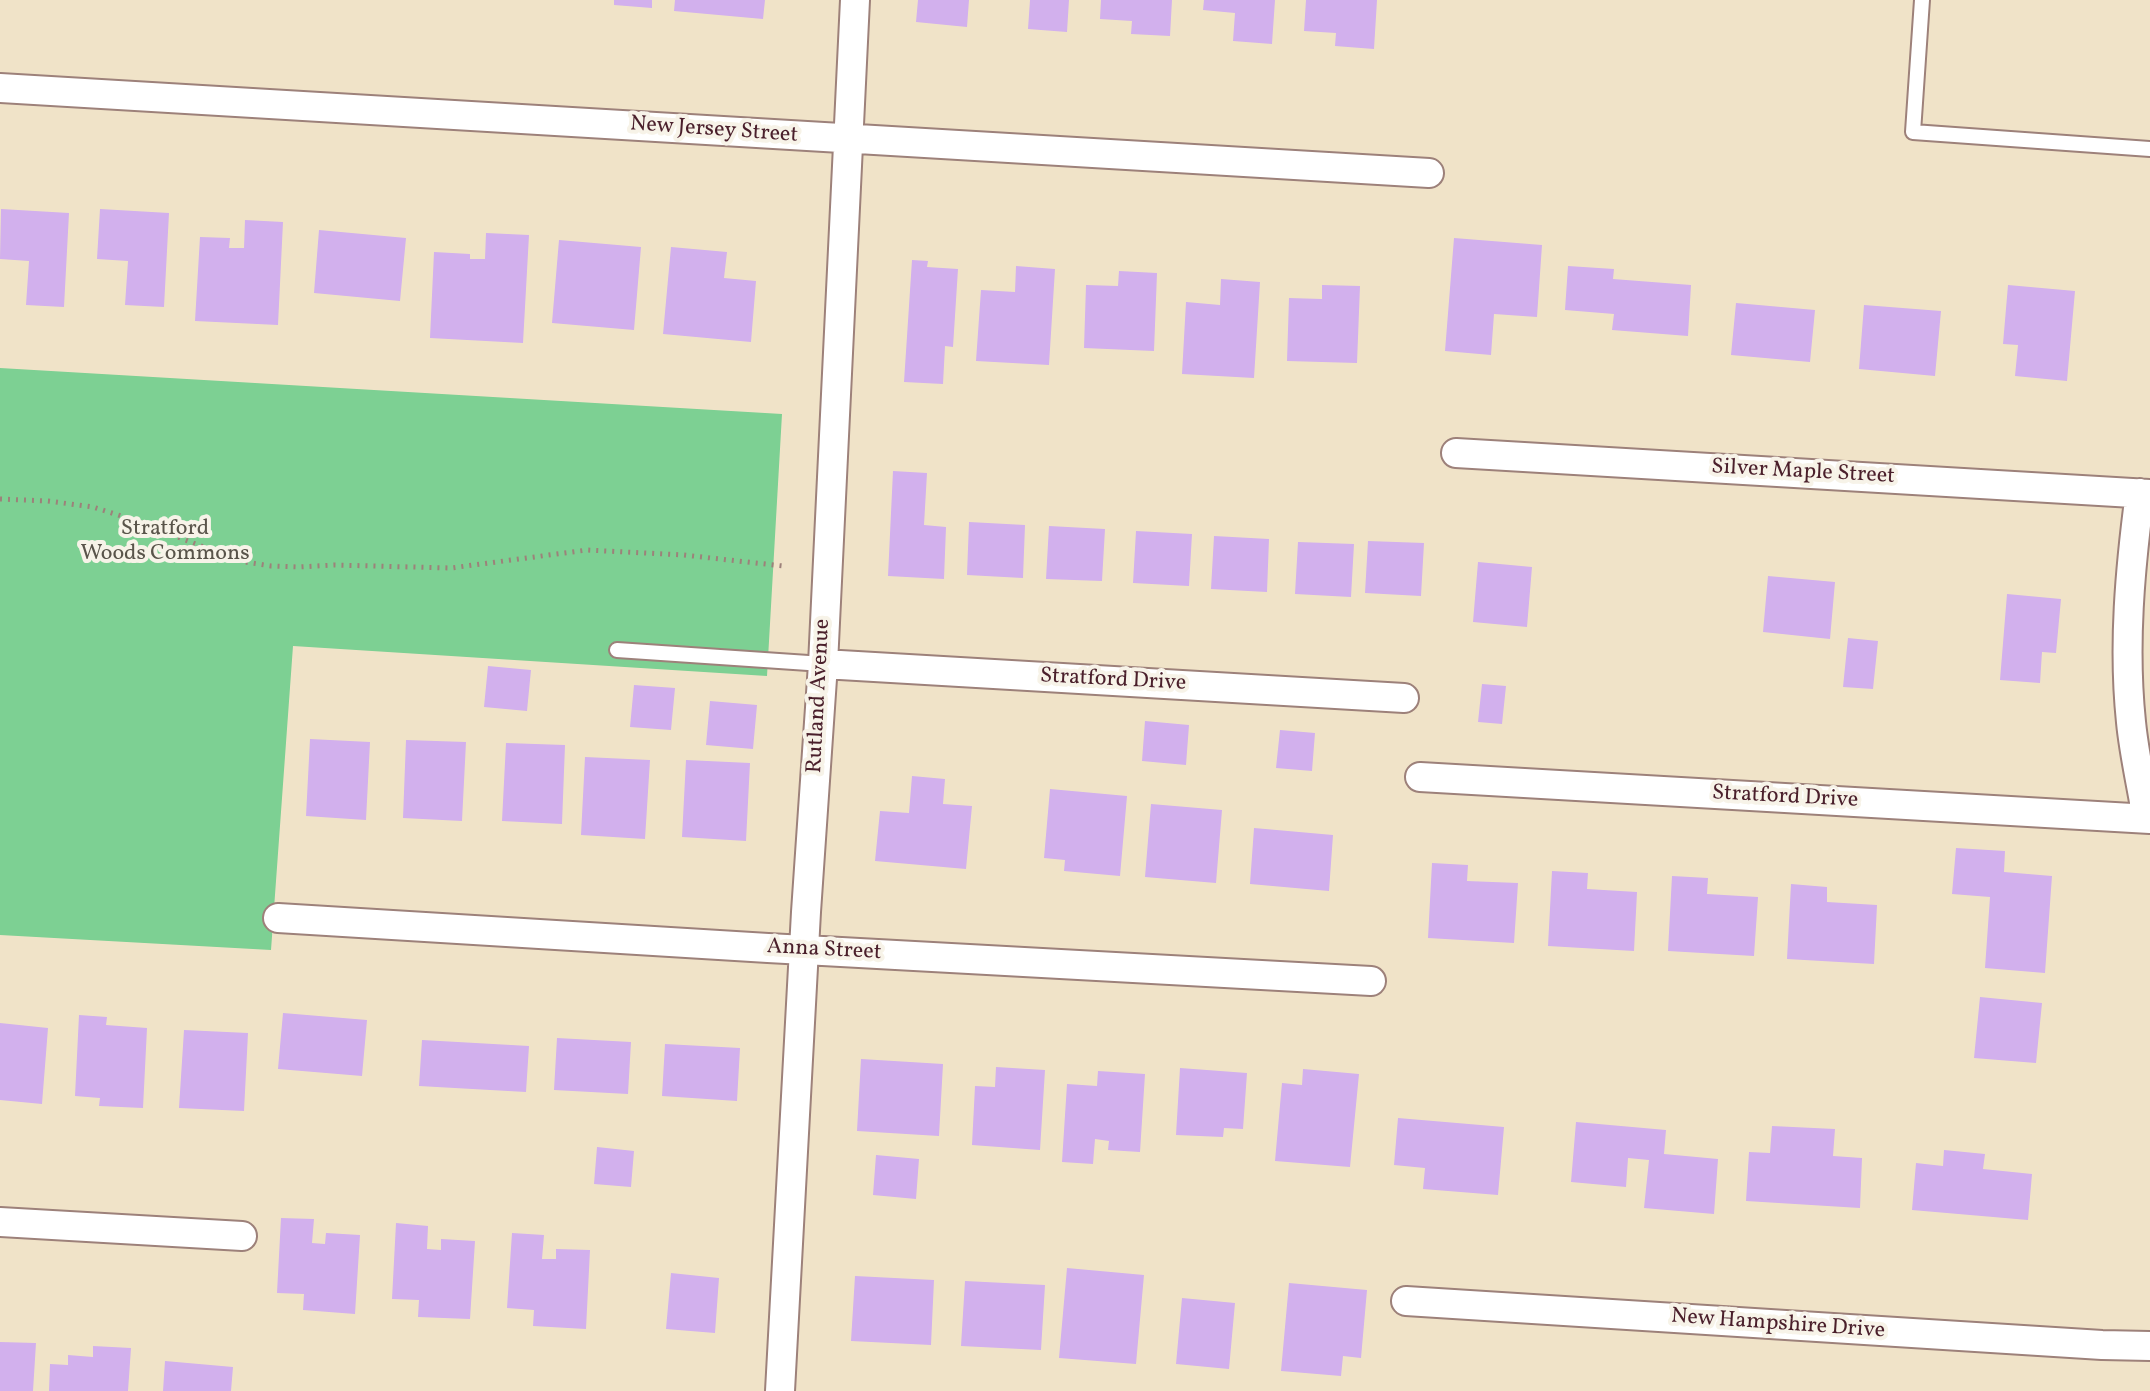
<!DOCTYPE html>
<html>
<head>
<meta charset="utf-8">
<style>
  body { margin:0 }
  canvas { display:block; background:#f0e3c8 }
</style>
</head>
<body>
<canvas width="2150" height="1391"></canvas>
<script>
const c = document.querySelector('canvas').getContext('2d');
c.lineJoin = 'round';
function fillPath(path, color) {
  c.fillStyle = color;
  c.fill(path, 'evenodd');
}
function trace(path, color, width, dash) {
  c.strokeStyle = color;
  c.lineWidth = width;
  c.lineCap = dash ? 'butt' : 'round';
  c.setLineDash(dash || []);
  c.stroke(path);
}
function label(font, color, halo, rows, align = 'center') {
  c.font = font + ' Vollkorn,serif';
  c.lineWidth = 8;
  c.setLineDash([]);
  c.textBaseline = 'middle';
  c.strokeStyle = halo;
  c.fillStyle = color;
  for (const [text, x, y, turn = 0] of rows) {
    c.save();
    c.translate(x, y);
    c.rotate((+turn || 0) * Math.PI / 180);
    c.textAlign = isNaN(turn) ? turn : align;
    if (halo) c.strokeText(text, 0, 0);
    c.fillText(text, 0, 0);
    c.restore();
  }
}
const green = new Path2D(`
  M0 368 782 414 767 676 293 646 271 950 0 935Z`);
const building = new Path2D(`
  M614 0H652V8L614 5Z
  M675 0H765L763 19 674 11Z
  M918 0H969L967 27 916 22Z
  M1030 0H1069L1067 32 1028 29Z
  M1101 0H1172L1170 36 1131 34 1132 21 1100 19Z
  M1204 0H1275L1272 44 1233 41 1235 13 1203 10Z
  M1306 0H1377L1374 49 1335 46 1336 33 1304 31Z
  M1 209 69 213 64 307 26 305 29 261 0 259Z
  M100 209 169 213 164 307 125 305 128 261 97 259Z
  M245 220 283 222 278 325 195 321 200 237 230 238 229 248H244Z
  M319 230 406 238 400 301 314 293Z
  M486 233 529 235 523 343 430 338 434 252 470 254V259H485Z
  M1454 238 1542 245 1537 317 1494 314 1491 355 1445 351Z
  M559 240 641 247 634 330 552 323Z
  M671 247 727 252 724 278 756 281 751 342 663 334Z
  M912 260 928 261 927 267 958 269 953 347 945 346 943 384 904 382Z
  M1016 266 1055 269 1049 365 976 361 981 290 1015 292Z
  M1568 266 1614 269 1613 279 1691 285 1688 336 1612 330 1614 314 1565 310Z
  M1119 271 1157 273 1154 351 1084 348 1086 285 1118 286Z
  M1221 279 1260 282 1254 378 1182 374 1186 302 1220 305Z
  M1322 285 1360 286 1357 363 1287 361 1289 298 1322 299Z
  M2008 285 2075 291 2067 381 2015 376 2018 345 2003 344Z
  M1736 303 1815 310 1810 362 1731 355Z
  M1864 305 1941 311 1935 376 1859 369Z
  M893 471 927 473 924 525 946 527 944 579 888 576Z
  M969 522 1025 525 1023 578 967 575Z
  M1049 526 1105 529 1102 581 1046 579Z
  M1136 531 1192 534 1189 586 1133 583Z
  M1214 536 1269 539 1267 592 1211 589Z
  M1368 541 1424 543 1421 596 1365 593Z
  M1298 542 1354 544 1351 597 1295 594Z
  M1478 562 1532 567 1527 627 1473 622Z
  M1768 576 1835 582 1830 639 1763 632Z
  M2007 594 2061 599 2056 653 2042 652 2040 683 2000 680Z
  M1848 638 1878 641 1873 689 1843 687Z
  M488 666 531 670 527 711 484 707Z
  M1482 684 1506 686 1502 724 1478 722Z
  M634 685 675 688 671 730 630 727Z
  M710 701 757 705 753 749 706 745Z
  M1145 721 1189 725 1186 765 1142 761Z
  M1280 730 1315 733 1312 771 1276 768Z
  M310 739 370 742 366 820 306 816Z
  M406 740 466 742 462 821 403 818Z
  M506 743 565 745 562 824 502 821Z
  M585 757 650 760 645 839 581 835Z
  M686 760 750 763 746 841 682 837Z
  M912 776 945 779 943 804 972 806 966 869 875 861 880 811 909 813Z
  M1050 789 1127 796 1120 876 1064 871 1065 860 1044 858Z
  M1151 804 1222 810 1216 883 1145 877Z
  M1254 828 1333 835 1329 891 1250 884Z
  M1956 848 2005 851 2004 872 2052 876 2045 973 1985 968 1990 897 1952 894Z
  M1432 863 1468 865 1467 881 1518 883 1514 943 1428 938Z
  M1552 871 1588 873 1587 889 1637 892 1634 951 1548 946Z
  M1672 876 1708 878 1707 894 1758 897 1754 956 1668 951Z
  M1791 884 1827 887V902L1877 905 1874 964 1787 959Z
  M1980 997 2042 1003 2036 1063 1974 1058Z
  M283 1013 367 1020 362 1076 278 1069Z
  M79 1015 107 1017 106 1025 147 1028 143 1108 99 1106 100 1098 75 1096Z
  M0 1023 48 1028 42 1104 0 1100Z
  M184 1030 248 1033 244 1111 179 1108Z
  M557 1038 631 1042 628 1094 554 1090Z
  M422 1040 529 1046 526 1092 419 1086Z
  M665 1044 740 1048 737 1101 662 1096Z
  M861 1059 943 1064 939 1136 857 1131Z
  M996 1067 1045 1070 1040 1150 972 1145 975 1086 995 1087Z
  M1180 1068 1247 1073 1243 1129 1224 1128 1223 1137 1176 1135Z
  M1303 1069 1359 1074 1350 1167 1275 1161 1282 1083 1302 1085Z
  M1098 1071 1145 1074 1140 1152 1108 1150 1109 1141 1095 1139 1093 1164 1062 1162 1067 1084 1097 1086Z
  M1398 1118 1504 1127 1498 1195 1423 1189 1425 1168 1394 1165Z
  M1576 1122 1666 1130 1664 1154 1718 1159 1714 1214 1644 1208 1649 1160 1628 1158 1626 1187 1571 1182Z
  M1772 1126 1835 1129 1833 1156 1862 1158 1860 1208 1746 1201 1749 1152 1770 1153Z
  M597 1147 634 1151 631 1187 594 1184Z
  M1944 1150 1985 1154 1983 1169 2032 1174 2028 1220 1912 1210 1916 1163 1943 1166Z
  M876 1155 919 1159 916 1199 873 1195Z
  M281 1218 314 1219 312 1243 325 1244 326 1233 360 1235 355 1314 303 1310 304 1294 277 1293Z
  M396 1223 428 1226 427 1249 441 1250V1239L475 1241 470 1319 418 1317 419 1300 392 1299Z
  M512 1233 544 1235 542 1259H556V1249L590 1250 586 1329 533 1326 534 1310 507 1308Z
  M1067 1268 1144 1275 1136 1364 1059 1358Z
  M671 1273 719 1278 715 1333 666 1329Z
  M855 1276 934 1280 931 1345 851 1341Z
  M965 1281 1045 1285 1041 1350 961 1346Z
  M1289 1283 1367 1290 1361 1358 1343 1356 1341 1376 1281 1371Z
  M1182 1298 1235 1303 1229 1369 1176 1364Z
  M0 1342 36 1343 33 1391H0Z
  M93 1346 131 1348 128 1391H49L50 1364 68 1365V1355L93 1357Z
  M165 1361 233 1367 231 1391H163Z`);
const path = new Path2D(`
  M0 499 48 501 93 507 140 522 216 552 245 562 271 566 299 567 334 565 451 568 587 550 684 555 783 566`);
const service = new Path2D(`
  M1922 0 1913 132 2150 149
  M617 650 823 664`);
const minor = new Path2D(`
  M0 88 1429 173
  M1456 453 2150 494
  M2140 493C2130 569 2123 646 2131 722 2134 754 2142 787 2147 819
  M823 664 1404 698
  M1420 777 2150 819
  M278 918 768 948 1371 981
  M0 1222 242 1236
  M1406 1301 2102 1345 2150 1346
  M780 1391 806 912 823 664 855 0`);
const streetNames = [
  ["New Jersey Street",714,131,4],
  ["Silver Maple Street",1803,473,3],
  ["Stratford Drive",1113,681,3],
  ["Rutland Avenue",820,696,-87],
  ["Stratford Drive",1785,798,3],
  ["Anna Street",824,951,3],
  ["New Hampshire Drive",1778,1325,4]
];
const parkNames = [
  ["Stratford",165,530],
  ["Woods Commons",165,555]
];
fillPath(green, '#7dd093');
fillPath(building, '#d2b0ed');
trace(service, '#9d817a', 18);
trace(minor, '#9d817a', 32);
trace(path, '#9d817a', 5, [2, 6]);
trace(service, '#fff', 14);
trace(minor, '#fff', 28);
label('22px', '#4a1f2b', '#f7f3e8', streetNames);
label('22px', '#59544a', '#f7f3e8', parkNames);
</script>
</body>
</html>
